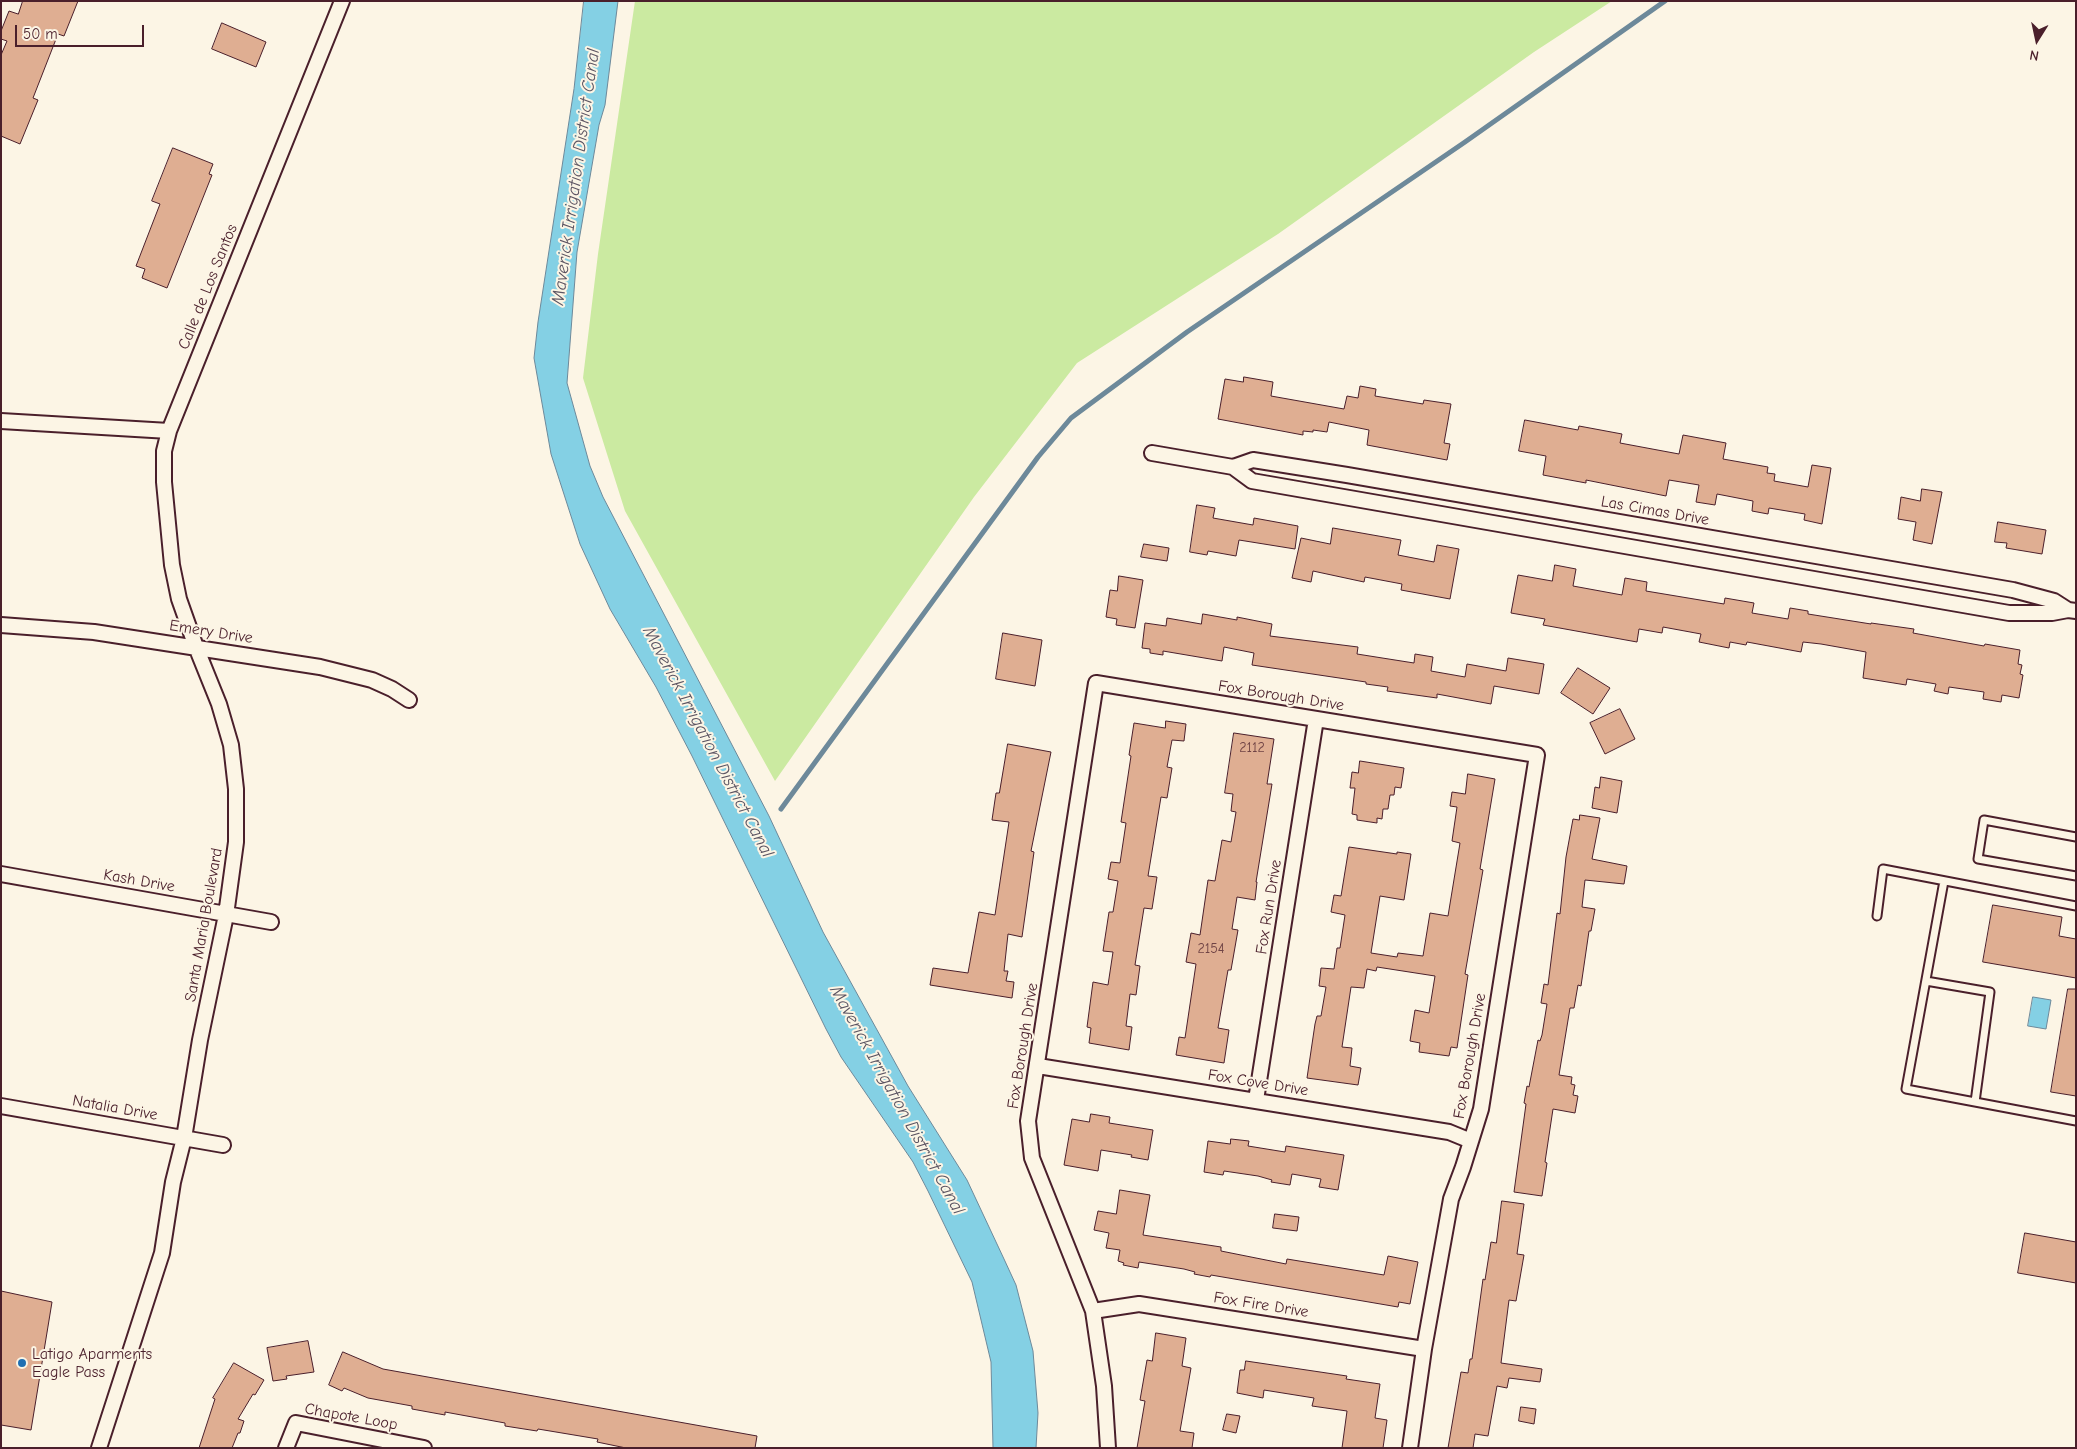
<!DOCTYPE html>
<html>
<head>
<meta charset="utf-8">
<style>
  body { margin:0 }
  #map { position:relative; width:2077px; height:1449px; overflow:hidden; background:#fcf5e5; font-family:"Comic Neue",sans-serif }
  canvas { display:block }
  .frame { position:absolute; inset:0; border:2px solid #4a1f2b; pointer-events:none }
  .north { position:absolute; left:2012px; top:15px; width:50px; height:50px; -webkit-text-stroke:4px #fcf5e5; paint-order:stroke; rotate:190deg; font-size:14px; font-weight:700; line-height:20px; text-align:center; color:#4a1f2b }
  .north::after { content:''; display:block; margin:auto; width:18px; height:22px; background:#4a1f2b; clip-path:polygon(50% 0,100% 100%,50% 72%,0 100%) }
  .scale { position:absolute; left:15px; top:25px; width:129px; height:22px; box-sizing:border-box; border:2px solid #4a1f2b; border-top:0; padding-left:6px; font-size:15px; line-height:18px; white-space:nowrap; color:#4a1f2b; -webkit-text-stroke:4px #fcf5e5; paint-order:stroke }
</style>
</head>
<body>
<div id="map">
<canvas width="2077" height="1449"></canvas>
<div class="frame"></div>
<div class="north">N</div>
<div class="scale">50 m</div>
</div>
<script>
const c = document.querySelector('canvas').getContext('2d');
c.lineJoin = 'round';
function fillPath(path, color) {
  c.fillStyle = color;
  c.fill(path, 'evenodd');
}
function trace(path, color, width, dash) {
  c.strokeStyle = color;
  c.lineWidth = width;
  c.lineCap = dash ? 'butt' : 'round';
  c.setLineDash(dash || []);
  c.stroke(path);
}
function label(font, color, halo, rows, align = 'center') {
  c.font = font + ' "Comic Neue",sans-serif';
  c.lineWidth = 4;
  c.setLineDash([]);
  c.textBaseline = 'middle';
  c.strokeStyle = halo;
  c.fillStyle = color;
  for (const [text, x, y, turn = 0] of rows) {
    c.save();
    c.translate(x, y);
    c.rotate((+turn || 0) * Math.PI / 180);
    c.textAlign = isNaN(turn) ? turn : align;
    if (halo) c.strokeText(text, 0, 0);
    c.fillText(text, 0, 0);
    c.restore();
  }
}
const green = new Path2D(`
  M635 1H1612L1534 52 1278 234 1077 363 974 497 775 781 625 511 583 378 598 254Z`);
const water = new Path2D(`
  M584 1H618L605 105 599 125 577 252 567 383 590 466 603 497 769 816 823 932 908 1086 967 1180 1004 1259 1016 1285 1033 1351 1038 1413 1036 1448H993L991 1362 972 1282 928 1191 913 1162 841 1057 826 1029 692 756 656 687 610 609 580 544 551 454 534 358 538 322 574 89Z
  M2033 997 2051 1000 2046 1029 2028 1026Z`);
const stream = new Path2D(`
  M781 809 1038 457 1071 418 1187 332 1465 142 1665 1`);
const building = new Path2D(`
  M23 1H78L64 36 58 34 33 98 38 100 20 144 1 136V55L7 41 1 39V31L9 11 18 14Z
  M222 23 266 42 256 67 212 49Z
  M173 148 213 164 209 174 212 175 167 288 142 278 145 269 136 266 160 204 152 201Z
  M1244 377 1273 382 1271 396 1344 409 1347 396 1358 398 1360 386 1376 389 1375 396 1423 404 1424 400 1451 404 1444 443 1450 444 1447 460 1367 445 1369 430 1329 422 1327 432 1313 430V432L1303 431V435L1218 419 1225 379 1243 382Z
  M1525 420 1578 430 1579 426 1622 434 1620 443 1679 454 1683 435 1726 443 1723 459 1768 467 1767 473 1775 474 1774 481 1808 487 1812 465 1831 468 1822 524 1804 520 1805 514 1769 508 1768 514 1752 511 1753 501 1717 494 1715 505 1696 502 1699 485 1669 480 1666 496 1586 480V483L1543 475 1546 456 1519 451Z
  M1922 489 1942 492 1932 544 1913 540 1916 522 1898 519 1901 497 1920 501Z
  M1197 505 1215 508 1213 518 1253 525 1254 518 1298 526 1295 549 1239 540 1236 556 1208 551 1207 555 1190 552Z
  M1998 522 2046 530 2042 554 2006 548 2007 543 1995 542Z
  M1333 528 1401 540 1398 555 1434 562 1437 545 1459 549 1450 599 1401 590 1402 584 1365 577 1364 582 1313 571 1311 582 1292 578 1301 538 1330 544Z
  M1144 544 1169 548 1167 561 1141 557Z
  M1555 565 1576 569 1573 586 1622 595 1625 578 1647 582 1646 591 1724 604 1725 598 1754 603 1752 613 1788 619 1790 608 1808 611V614L1871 624V623L1914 629 1913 633 1984 646 1985 644 2020 650 2018 664 2022 665 2020 674 2023 675 2019 698 2002 695 2001 702 1983 699 1984 692 1949 687 1948 694 1934 691 1936 684 1907 679 1906 685 1863 678 1866 652 1821 644 1803 642 1801 652 1747 642 1746 645 1730 642 1729 648 1699 642 1701 634 1663 627 1662 633 1639 629 1637 642 1543 625 1545 619 1511 613 1518 575 1552 581Z
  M1119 576 1143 580 1135 628 1116 625 1117 619 1106 617 1110 590 1117 591Z
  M1203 614 1237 620V617L1272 624 1270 636 1358 647 1357 654 1414 663 1415 654 1433 657 1431 671 1465 677 1467 664 1506 671 1508 658 1544 664 1539 694 1494 686 1491 704 1437 694V698L1387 691 1388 687 1366 684V682L1252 665 1254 653 1224 647 1222 661 1163 651V655L1150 653V649L1142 648 1145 623 1166 626 1167 618 1201 624Z
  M1003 633 1042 640 1035 686 996 679Z
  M1578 668 1610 688 1593 714 1561 693Z
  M1620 709 1635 739 1605 754 1590 723Z
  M1166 721 1186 724 1184 741 1172 740 1167 767 1172 768 1167 798 1161 797 1148 876 1157 877 1152 909 1144 908 1135 965 1140 966 1136 995 1130 994 1126 1026 1132 1027 1129 1050 1089 1043 1091 1028 1087 1027 1093 982 1108 985 1113 952 1103 951 1109 912H1113L1118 881 1108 879 1111 862 1120 863 1126 823 1121 822 1131 756 1129 755 1134 723 1165 728Z
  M1234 733 1274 739 1267 784H1272L1256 882H1257L1255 900 1237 897 1232 929 1238 930 1231 970H1228L1218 1028 1229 1030 1224 1063 1176 1055 1179 1037 1185 1038 1196 964 1186 962 1191 933 1200 935 1208 880 1215 881 1222 840 1231 842 1236 812 1231 811 1233 794 1225 793Z
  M1008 744 1051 752 1031 851 1034 852 1022 937 1008 934 1004 971H1008L1006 981 1014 982 1012 998 930 985 933 968 968 973 979 912 995 915 1009 822 992 820 996 793H999Z
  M1360 761 1404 768 1401 788 1395 787 1394 795H1390L1388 809H1383L1382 819 1377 818V823L1357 820V815L1352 814 1355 788H1350L1352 772 1358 773Z
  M1468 774 1495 779 1480 869 1483 870 1465 974 1468 975 1457 1048 1451 1047 1449 1056 1419 1052 1420 1043 1410 1041 1415 1010 1429 1013 1435 976 1377 967 1376 971 1367 969 1364 988 1351 987 1342 1047 1352 1048 1350 1066 1361 1068 1358 1085 1307 1078 1315 1024 1317 1016H1321L1326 987 1319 986 1321 968 1334 969 1337 948H1340L1345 915 1331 912 1334 895 1341 896 1349 847 1397 854V852L1411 854 1404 900 1380 896 1371 953 1397 957 1398 953 1423 956 1430 913 1448 916 1460 843 1452 841 1457 807 1450 806 1452 792 1465 794Z
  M1601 777 1622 781 1617 813 1592 808 1595 787 1599 788Z
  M1580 815 1600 818 1592 859 1627 866 1624 884 1585 880 1582 907 1595 909 1591 931H1589L1581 986 1578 985 1574 1008H1570L1559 1075 1572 1077 1571 1084 1575 1085 1573 1095 1578 1096 1575 1113 1553 1109 1545 1162 1547 1163 1542 1196 1514 1192 1526 1104 1524 1103 1527 1086 1529 1087 1538 1040 1540 1041 1542 1035 1547 1004 1541 1003 1544 984 1548 985 1557 913 1560 914 1566 857 1573 819 1579 820Z
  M1993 905 2062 917 2059 936 2076 939V978L1983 962Z
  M2068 989H2076V1096L2051 1092Z
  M1091 1114 1110 1117 1109 1123 1153 1130 1148 1160 1131 1157 1132 1155 1101 1150 1098 1171 1064 1165 1072 1119 1089 1122Z
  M1231 1139 1249 1141 1248 1146 1285 1152 1286 1146 1344 1155 1338 1190 1319 1187 1321 1179 1292 1174 1290 1185 1271 1182 1272 1180 1258 1176 1224 1171 1223 1175 1204 1172 1208 1141 1230 1144Z
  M1120 1190 1150 1195 1143 1235 1221 1247V1251L1286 1264 1287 1259 1384 1275 1388 1256 1418 1262 1410 1304 1399 1302 1398 1307 1211 1275 1210 1277 1194 1274 1195 1272 1184 1269 1139 1262 1138 1268 1123 1265 1124 1263 1118 1261 1120 1250 1106 1248 1109 1233 1094 1230 1098 1211 1116 1214Z
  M1502 1201 1524 1204 1517 1254 1524 1255 1516 1301 1509 1300 1501 1363 1542 1369 1540 1382 1509 1378 1507 1388 1497 1386 1488 1436 1475 1434 1473 1448H1448L1461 1372 1468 1373 1470 1359H1472L1483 1279 1485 1280 1491 1242 1496 1243Z
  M1275 1214 1299 1217 1297 1231 1273 1228Z
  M2025 1233 2076 1242V1283L2018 1273Z
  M1 1291 52 1302 31 1430 1 1425Z
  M1156 1333 1186 1338 1182 1366 1191 1368 1180 1431 1194 1433 1192 1448H1137L1145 1401 1140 1400 1147 1360 1152 1361Z
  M308 1341 314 1372 286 1376 287 1379 273 1381 267 1348Z
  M343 1352 383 1369 757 1436 755 1448H626L597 1442 598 1439 538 1429 537 1431 505 1426V1423L445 1412V1415L412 1409V1406L368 1398 344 1388 342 1391 329 1385Z
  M1246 1361 1347 1376 1346 1379 1380 1384 1375 1418 1387 1420 1383 1448H1342L1347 1411 1312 1406 1314 1398 1264 1390 1263 1398 1237 1393 1240 1370H1244Z
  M234 1363 264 1380 255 1395 253 1394 238 1419 244 1421 240 1433H238L232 1448H199L215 1399 213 1398Z
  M1521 1407 1536 1409 1534 1424 1519 1421Z
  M1227 1414 1240 1416 1236 1433 1223 1430Z`);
const service = new Path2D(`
  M2076 837 1984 820 1978 859 2076 876
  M1944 881 1906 1089 2076 1121
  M1877 916 1883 869 2076 906
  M1926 981 1990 992 1975 1102`);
const minor = new Path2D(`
  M1 421 169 431
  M1152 453 1233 467 1252 481 2009 613H2052L2068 610 2076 611
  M1233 467 1253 460 1347 475 2013 590 2054 601 2068 610
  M1 625 94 632 320 667 372 680 392 689 409 700
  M1 874 271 922
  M1038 1066 1449 1132 1471 1141
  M1256 1100 1316 719
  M1 1106 223 1145
  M1093 1311 1139 1304 1424 1349
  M99 1448 162 1253 173 1182 184 1138 200 1040 226 915 236 842V789L231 745 219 704 196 647 179 599 172 565 164 482V451L169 431 342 1
  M286 1448 296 1423 424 1448
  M1108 1448 1104 1386 1093 1311 1032 1158 1028 1121 1096 683 1537 755 1481 1109 1463 1167 1451 1199 1424 1349 1410 1448`);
const markers = [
  [22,1363,5,"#1f6fb2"]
];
const numberNames = [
  ["2112",1252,748],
  ["2154",1211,949]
];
const streetNames = [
  ["Calle de Los Santos",208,287,-68],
  ["Las Cimas Drive",1655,511,10],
  ["Emery Drive",211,632,9],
  ["Fox Borough Drive",1281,696,9],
  ["Kash Drive",139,881,10],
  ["Fox Run Drive",1269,907,-81],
  ["Santa Maria Boulevard",204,925,-80],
  ["Fox Borough Drive",1023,1046,-81],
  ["Fox Borough Drive",1470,1056,-80],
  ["Fox Cove Drive",1258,1083,9],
  ["Natalia Drive",115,1108,10],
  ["Fox Fire Drive",1261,1305,9],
  ["Chapote Loop",351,1417,10]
];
const poiNames = [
  ["Latigo Aparments",32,1354],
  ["Eagle Pass",32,1372]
];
const waterNames = [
  ["Maverick Irrigation District Canal",576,177,-82],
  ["Maverick Irrigation District Canal",708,742,62],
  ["Maverick Irrigation District Canal",897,1100,61]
];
fillPath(green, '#cbeaa1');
fillPath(water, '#84d0e4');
trace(water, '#6d899a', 1);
trace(stream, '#6d899a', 5);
fillPath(building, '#dfae92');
trace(building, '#4a1f2b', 1);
trace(service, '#4a1f2b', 11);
trace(minor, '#4a1f2b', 18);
trace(service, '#fcf5e5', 7);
trace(minor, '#fcf5e5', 14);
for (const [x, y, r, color] of markers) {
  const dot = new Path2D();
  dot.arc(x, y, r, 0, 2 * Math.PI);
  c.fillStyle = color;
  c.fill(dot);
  trace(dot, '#fcf5e5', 2);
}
label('14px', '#6f4345', null, numberNames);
label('16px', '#4a1f2b', '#fcf5e5', streetNames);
label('16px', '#4a1f2b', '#fcf5e5', poiNames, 'left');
label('italic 18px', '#5b5462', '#fcf5e5', waterNames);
</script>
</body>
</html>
